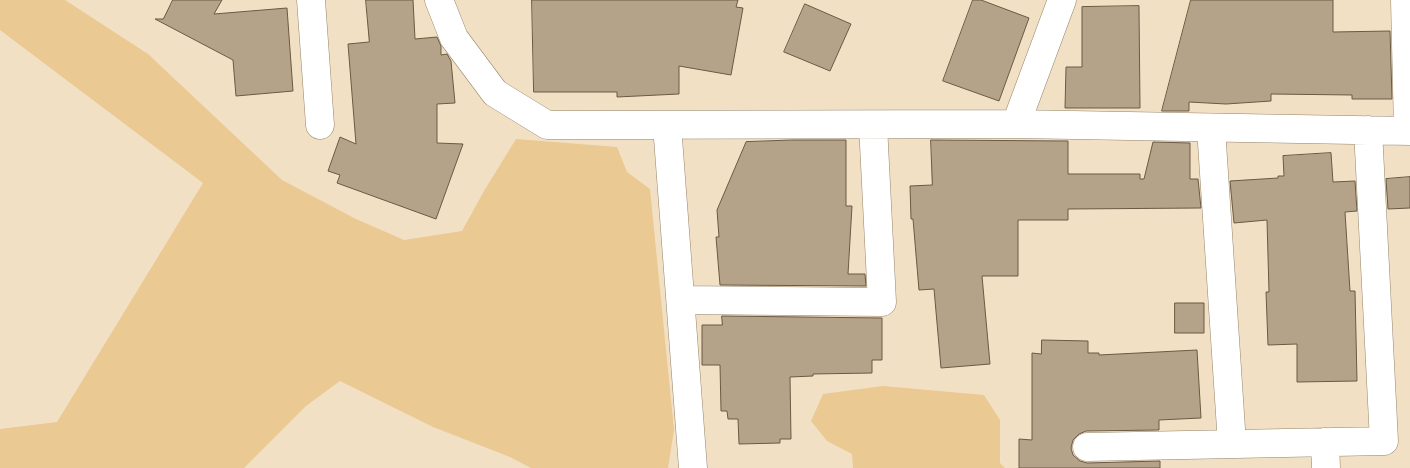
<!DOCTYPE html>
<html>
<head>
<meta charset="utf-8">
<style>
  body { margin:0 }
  canvas { display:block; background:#f2e0c4 }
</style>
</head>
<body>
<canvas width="1410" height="468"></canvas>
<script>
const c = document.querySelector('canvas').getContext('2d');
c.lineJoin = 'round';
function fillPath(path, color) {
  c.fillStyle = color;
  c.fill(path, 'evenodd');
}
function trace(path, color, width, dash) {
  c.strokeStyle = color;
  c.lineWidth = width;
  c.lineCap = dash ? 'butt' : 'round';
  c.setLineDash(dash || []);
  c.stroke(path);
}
const green = new Path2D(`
  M0 0H65L148 54 282 180 356 219 404 240 462 231 484 191 516 139 617 147 627 172 650 189 674 430 668 468H531L510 457 433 427 340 381 306 406 244 468H0V429L57 422 203 183 0 30Z
  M883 386 984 395 1000 420V463L1005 468H853L852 454 827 441 811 421 823 394Z`);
const building = new Path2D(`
  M173 0H222L214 14 287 8 293 91 236 96 233 60 155 19H163Z
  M366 0H413L415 39 437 37 441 46V55L447 54 451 61 455 103 437 104V143L463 144 436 219 337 183 340 175 328 171 340 137 356 144 348 44 369 42Z
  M532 0H738L736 7 743 8 731 75 679 66V94L617 97V92H534Z
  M973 0H981L1029 18 999 101 943 81Z
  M1191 0H1333V32L1390 31 1392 99H1352V95L1271 94V101L1226 104 1189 102V111H1162Z
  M805 4 851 24 830 71 784 52Z
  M1139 6 1140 108H1065L1066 67H1082V7Z
  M792 140H846V206H852L848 274H865L866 286 720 285 716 237H719L717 210 746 142Z
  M931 140 1068 141V174H1140V179H1144L1153 142 1190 143V179H1198L1201 208 1068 209V220H1018V276H982L990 364 941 368 934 289 919 290 913 219H911L910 186 932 185Z
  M1331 153 1333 182 1355 181 1357 211 1345 212 1350 291H1355L1357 381 1297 382V344L1268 345 1266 292H1269L1267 220 1234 223 1230 181 1278 178V176H1284L1283 156Z
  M1410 177V208L1388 209 1386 179Z
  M1175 303H1204V333H1175Z
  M722 316 882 318V360H872V373L813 374V376L790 377 791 439H780V443L739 444 738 419H728L727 411H721L720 365H702V325H722Z
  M1042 340 1088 341V353H1099V355L1197 350 1201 418 1159 420V430L1086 431 1079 434 1073 440 1071 448 1073 455 1080 461 1087 463 1160 461V468H1019V439L1032 440V353L1041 354Z`);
const minor = new Path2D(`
  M311 0 320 125
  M439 0 454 38 495 93 547 125 1016 124 1410 131
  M1405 0 1408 131
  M1016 124 1062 0
  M667 125 693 468
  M1211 128 1232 444
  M681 300 882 302 873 125
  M1325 442 1326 468
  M1087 447 1384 441 1368 130`);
fillPath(green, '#ebc993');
fillPath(building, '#b4a389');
trace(building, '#6a5a42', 1);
trace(minor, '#94846a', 29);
trace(minor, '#fff', 28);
</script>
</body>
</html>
